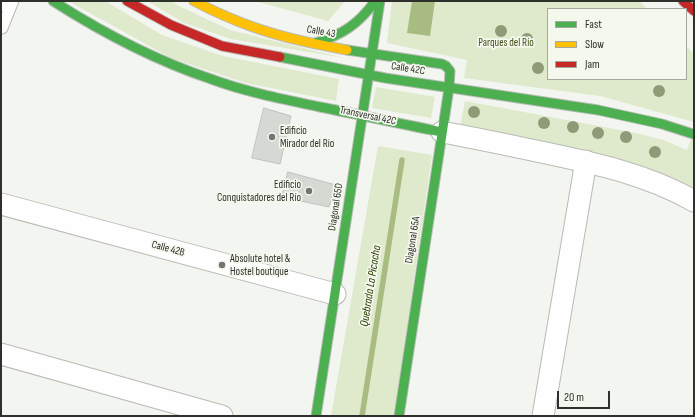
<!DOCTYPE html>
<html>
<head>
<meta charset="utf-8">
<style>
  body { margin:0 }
  #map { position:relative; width:695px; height:417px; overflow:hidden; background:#f3f5f0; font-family:"Sofia Sans Condensed",sans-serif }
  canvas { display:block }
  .frame { position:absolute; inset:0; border:2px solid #2e302c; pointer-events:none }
  .legend { position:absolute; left:547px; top:8px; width:140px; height:72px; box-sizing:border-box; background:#f4f8ed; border:1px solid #a5a8a0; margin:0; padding:5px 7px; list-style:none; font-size:12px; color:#2e302c }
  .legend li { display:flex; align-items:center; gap:8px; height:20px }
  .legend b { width:20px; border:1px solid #a5a8a0 }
  .scale { position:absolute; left:557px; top:391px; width:53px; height:18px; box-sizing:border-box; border:2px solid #2e302c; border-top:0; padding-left:5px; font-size:12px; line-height:14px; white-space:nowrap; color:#2e302c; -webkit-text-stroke:3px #f4f8ed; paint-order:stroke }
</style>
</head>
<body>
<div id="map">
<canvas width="695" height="417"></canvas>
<div class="frame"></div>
<ul class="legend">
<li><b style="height:5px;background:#4caf50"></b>Fast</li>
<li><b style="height:5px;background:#ffc107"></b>Slow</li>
<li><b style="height:5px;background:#c62828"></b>Jam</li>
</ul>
<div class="scale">20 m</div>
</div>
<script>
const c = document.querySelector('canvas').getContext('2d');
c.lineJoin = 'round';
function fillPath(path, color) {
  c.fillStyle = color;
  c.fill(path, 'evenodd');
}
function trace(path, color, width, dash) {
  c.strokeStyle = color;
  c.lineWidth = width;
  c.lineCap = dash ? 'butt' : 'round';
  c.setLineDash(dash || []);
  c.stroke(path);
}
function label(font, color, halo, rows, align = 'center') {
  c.font = font + ' "Sofia Sans Condensed",sans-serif';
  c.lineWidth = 3.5;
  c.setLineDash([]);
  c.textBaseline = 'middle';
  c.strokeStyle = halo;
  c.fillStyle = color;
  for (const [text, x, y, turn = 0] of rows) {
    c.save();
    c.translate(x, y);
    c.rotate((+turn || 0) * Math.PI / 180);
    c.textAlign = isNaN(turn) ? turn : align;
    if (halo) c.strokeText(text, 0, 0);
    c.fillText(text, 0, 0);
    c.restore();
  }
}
const green = new Path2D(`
  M68 1H105L162 35 223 56 339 79 336 101 246 83 171 58Z
  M147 1H171L179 6 230 30 344 58 231 39 184 23Z
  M255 1H345L328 21Z
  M392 1H639L647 9H548V79H686V46L694 54V122L600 96 464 78 467 60 387 43Z
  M376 87 435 97 431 118 372 108Z
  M465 101 636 133 663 140 687 150 694 131V190L460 127Z
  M378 146 432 155 394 416H331Z`);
const water = new Path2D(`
  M412 1H435L430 36 407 33Z`);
const stream = new Path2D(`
  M362 416 402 160`);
const building = new Path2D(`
  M264 108 291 116 280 164 252 158Z
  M288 172 336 185 329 207 282 197Z`);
const lane = new Path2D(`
  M1 5 10 8 13 1
  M2 28 10 8`);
const street = new Path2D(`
  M442 132C475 138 508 145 541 152 594 163 646 174 694 201
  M1 204 335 294
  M1 354 222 416
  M543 416 586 161`);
const fast = new Path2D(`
  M53 1C103 33 154 60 211 79 246 92 283 99 320 107 361 115 401 124 442 132
  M315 43C342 35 359 24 375 1
  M347 50 442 64 446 66 450 71 449 88 399 416
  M280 57 385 78 598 110 662 124 693 134
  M316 416 380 1`);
const slow = new Path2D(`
  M194 1C213 11 233 20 253 27 284 38 315 44 347 50`);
const jam = new Path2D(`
  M127 1 171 25 222 46 280 57
  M683 1 694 11`);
const trees = [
  [501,31],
  [527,39],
  [538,68],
  [659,91],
  [474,112],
  [544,123],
  [573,127],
  [598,133],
  [626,137],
  [655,152]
];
const markers = [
  [272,137,4,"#737571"],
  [309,191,4,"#737571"],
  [222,265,4,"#737571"]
];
const streetNames = [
  ["Calle 43",321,32,10],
  ["Calle 42C",408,69,9],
  ["Transversal 42C",368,116,12],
  ["Diagonal 65D",336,207,-81],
  ["Diagonal 65A",413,240,-81],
  ["Calle 42B",168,249,15]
];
const parkNames = [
  ["Parques del Río",506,43]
];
const poiNames = [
  ["Edificio",280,131],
  ["Mirador del Río",280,144],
  ["Edificio",301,185,"right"],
  ["Conquistadores del Río",301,198,"right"],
  ["Absolute hotel &",230,259],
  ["Hostel boutique",230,272]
];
const waterNames = [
  ["Quebrada La Picacha",371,286,-81]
];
fillPath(green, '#deeacb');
fillPath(water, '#a8bc82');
trace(stream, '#a8bc82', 5.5);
fillPath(building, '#d6d8d4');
trace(building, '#c1c2be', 1);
trace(lane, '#b9bbb6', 13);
trace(street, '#b9bbb6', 23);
trace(fast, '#b9bbb6', 11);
trace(slow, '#b9bbb6', 11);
trace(jam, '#b9bbb6', 11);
trace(lane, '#fdfefd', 11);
trace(street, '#fdfefd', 21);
trace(fast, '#4caf50', 9);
trace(slow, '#ffc107', 9);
trace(jam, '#c62828', 9);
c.fillStyle = '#8f9a77';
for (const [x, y] of trees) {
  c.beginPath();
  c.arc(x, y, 6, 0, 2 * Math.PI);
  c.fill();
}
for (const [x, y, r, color] of markers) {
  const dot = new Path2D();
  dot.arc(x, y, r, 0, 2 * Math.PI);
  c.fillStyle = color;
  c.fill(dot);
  trace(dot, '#f4f8ed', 1.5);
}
label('11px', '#2e302c', '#f4f8ed', streetNames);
label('11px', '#3d4f14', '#f4f8ed', parkNames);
label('11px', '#2e302c', '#f4f8ed', poiNames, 'left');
label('italic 12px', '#2c3d00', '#f4f8ed', waterNames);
</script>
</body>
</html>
